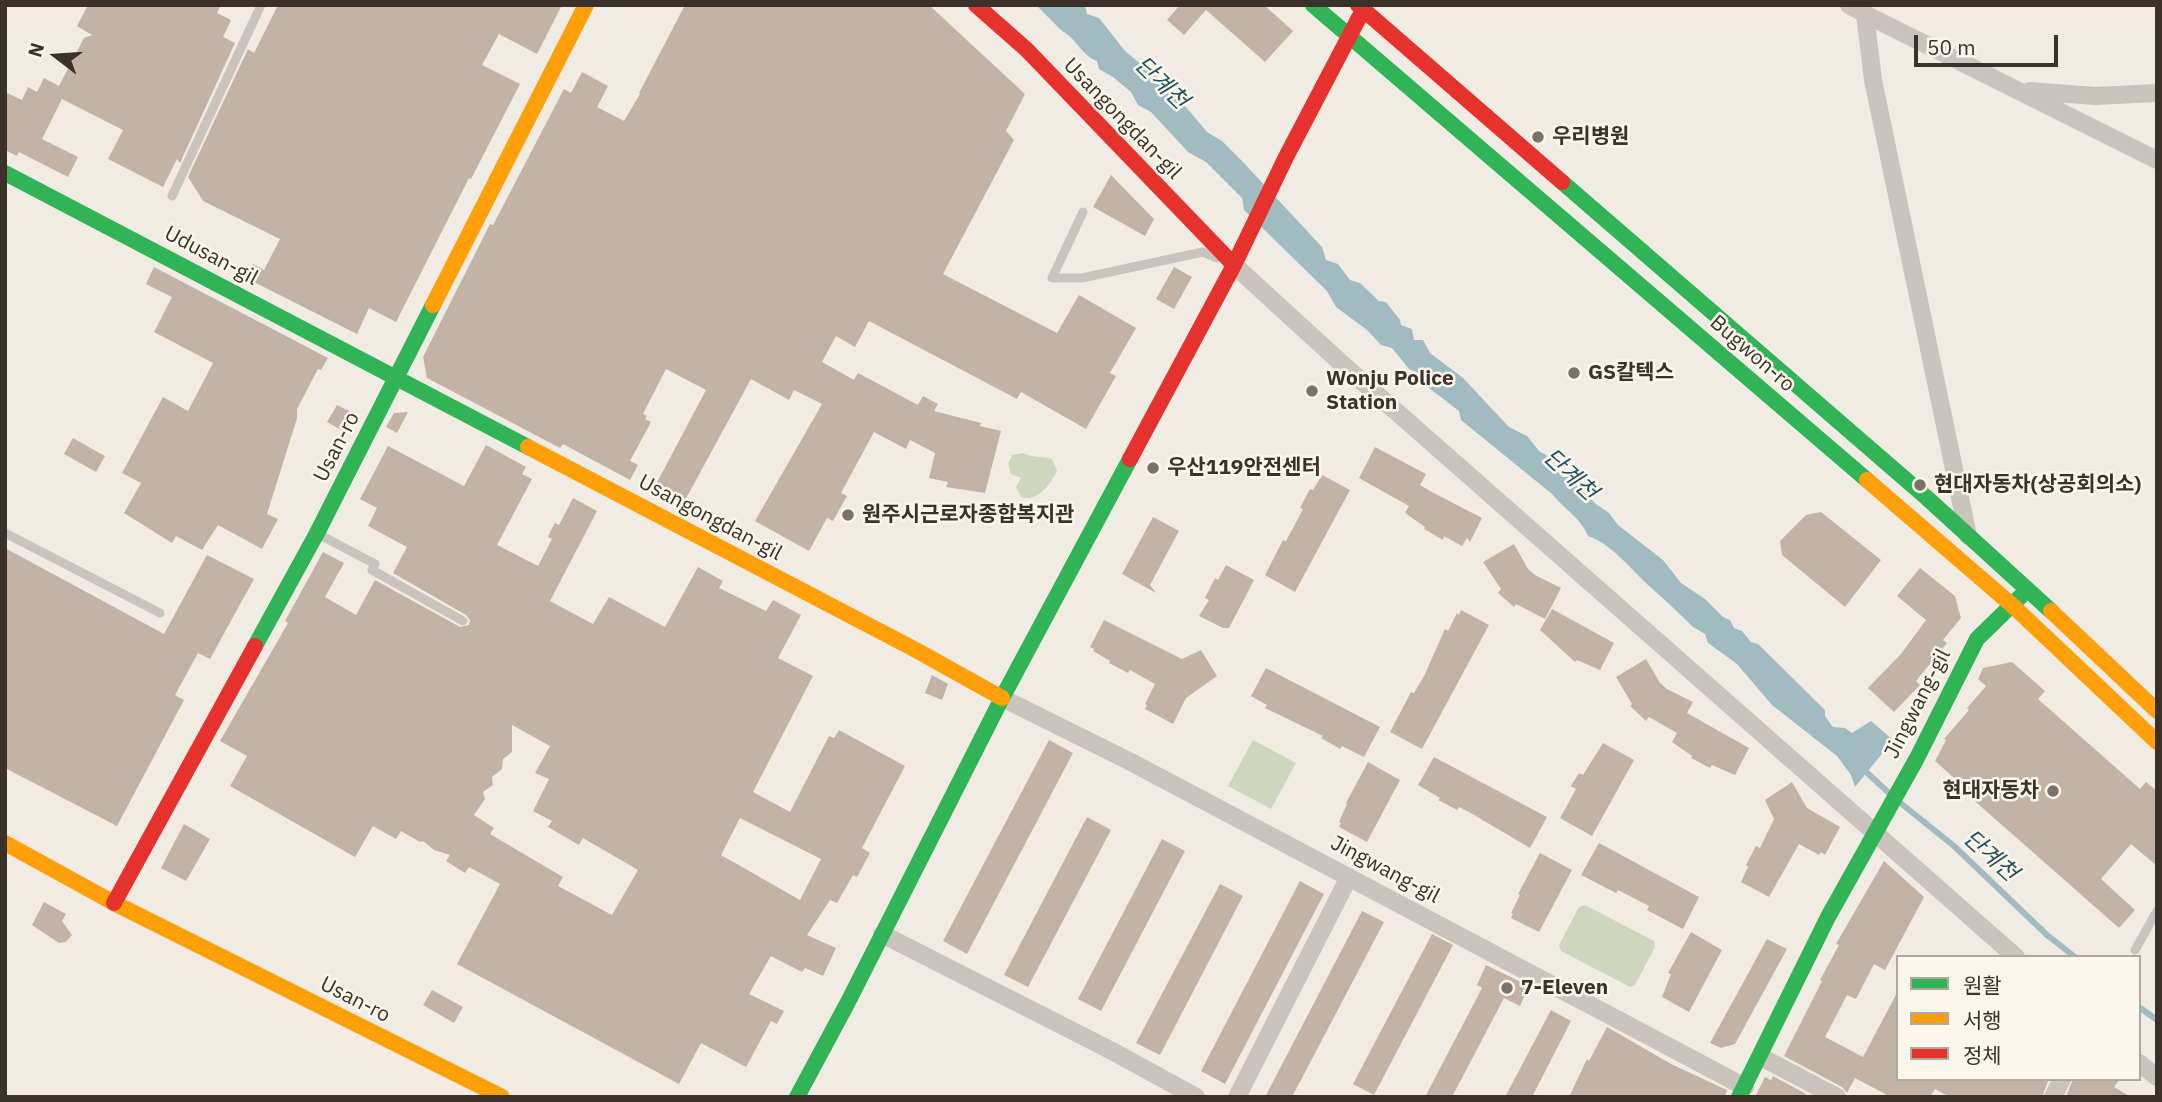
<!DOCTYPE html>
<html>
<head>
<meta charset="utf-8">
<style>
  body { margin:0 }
  #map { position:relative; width:2162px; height:1102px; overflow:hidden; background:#f0ece4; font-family:"IBM Plex Sans","Noto Sans KR",sans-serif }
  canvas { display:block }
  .frame { position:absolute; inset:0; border:7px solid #3a322a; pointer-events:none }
  .legend { position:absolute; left:1896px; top:955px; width:245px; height:126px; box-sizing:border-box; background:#fbf7ed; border:2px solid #aea89f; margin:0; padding:9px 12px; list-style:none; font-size:21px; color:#3a322a }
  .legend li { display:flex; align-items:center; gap:14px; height:35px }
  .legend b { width:35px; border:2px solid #aea89f }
  .north { position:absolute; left:21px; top:21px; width:70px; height:70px; -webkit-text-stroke:5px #fbf7ed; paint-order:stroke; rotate:287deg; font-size:19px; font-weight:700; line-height:28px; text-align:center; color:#3a322a }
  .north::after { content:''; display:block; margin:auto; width:24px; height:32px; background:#3a322a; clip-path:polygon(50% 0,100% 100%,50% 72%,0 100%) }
  .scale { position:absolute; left:1914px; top:35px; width:144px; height:32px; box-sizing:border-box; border:4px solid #3a322a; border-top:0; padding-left:9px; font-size:21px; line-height:24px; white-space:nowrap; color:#3a322a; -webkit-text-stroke:5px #fbf7ed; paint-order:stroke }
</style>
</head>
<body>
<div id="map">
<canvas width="2162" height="1102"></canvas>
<div class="frame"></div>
<ul class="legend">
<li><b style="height:9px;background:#30b455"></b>원활</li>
<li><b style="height:9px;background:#ff9f0a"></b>서행</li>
<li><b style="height:9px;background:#e5322d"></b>정체</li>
</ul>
<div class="north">N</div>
<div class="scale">50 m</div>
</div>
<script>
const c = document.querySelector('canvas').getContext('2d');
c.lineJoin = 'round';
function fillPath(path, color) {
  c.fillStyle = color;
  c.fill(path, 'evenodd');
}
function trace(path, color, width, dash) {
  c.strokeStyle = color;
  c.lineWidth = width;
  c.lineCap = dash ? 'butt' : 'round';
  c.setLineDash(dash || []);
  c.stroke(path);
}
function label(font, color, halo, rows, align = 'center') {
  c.font = font + ' "IBM Plex Sans","Noto Sans KR",sans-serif';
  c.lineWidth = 5;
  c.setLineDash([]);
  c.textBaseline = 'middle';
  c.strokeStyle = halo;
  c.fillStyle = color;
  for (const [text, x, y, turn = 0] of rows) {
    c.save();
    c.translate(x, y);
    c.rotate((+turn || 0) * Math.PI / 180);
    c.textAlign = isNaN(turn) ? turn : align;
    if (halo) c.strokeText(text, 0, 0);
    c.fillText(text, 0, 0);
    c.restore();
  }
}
const green = new Path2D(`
  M1023 453C1033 458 1042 456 1052 459L1057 471C1049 486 1038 502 1021 497L1016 487 1021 478 1011 474 1008 464 1012 455Z
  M1253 740 1296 763 1271 809 1228 786Z
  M1585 905 1654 941 1655 947 1635 985 1630 987 1561 951 1559 945 1579 907Z`);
const water = new Path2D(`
  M1036 5 1085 6 1087 14 1099 18 1125 51 1160 80 1162 85 1186 107 1207 132 1222 141 1242 161 1322 247 1326 260 1338 264 1350 280 1360 283 1379 301 1386 302 1400 320 1401 325 1412 329 1414 340H1423L1430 353 1463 378 1509 427 1527 436 1540 452 1545 454 1562 477H1568L1596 504 1609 513 1618 525 1663 560 1681 583 1705 599 1723 617 1730 620 1734 628 1742 631 1751 642 1758 644 1825 710V716L1833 727 1845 728 1852 733 1871 721 1893 740 1855 787 1851 775 1837 756 1772 705 1737 664 1708 643 1705 634 1693 627C1678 612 1663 598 1648 585 1630 568 1610 543 1588 536 1581 518 1564 509 1552 494L1461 420 1459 411 1425 385 1416 372 1409 369 1392 348 1381 345 1367 330 1336 307 1327 291 1244 210 1242 198 1206 162 1188 152 1151 112 1138 105 1131 92 1113 77 1099 69 1097 61C1083 57 1076 38 1062 31Z`);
const stream = new Path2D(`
  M1862 768 1890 794
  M1898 801 1954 846 2047 935 2075 957
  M2139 1007 2157 1020`);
const building = new Path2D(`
  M88 5H221L217 13 231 20 223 37 235 43 180 163 177 159 163 187 108 159 123 130 62 99 42 139 78 157 68 177 19 152 17 156 5 150V92L22 100 28 87 37 92 44 78 59 86 84 38 92 35 77 26Z
  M278 5H562L537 54 499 34 482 65 520 84 471 179 469 178 396 322 369 308 357 334 246 278 253 264 264 270 280 239 203 201 188 177 248 49 254 53Z
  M685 5H929L1025 94 1006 131 1014 140 943 274 1057 333 1079 295 1136 328 1110 373 1116 376 1086 429 1021 392 1017 399 869 321 855 347 836 336 822 362 854 380 858 373 918 405 923 396 938 404 934 411 981 423 980 426 1001 431 985 493 946 487 948 482 929 478 935 453 910 440 906 449 874 432 841 493 847 496 833 521 827 518 809 551 755 521 822 404 794 390 789 400 751 379 683 504 654 488 706 390 666 369 643 414 647 416 645 419 651 422 630 461 638 465 630 480 563 444 560 448 427 378 423 357 490 224 493 225 564 89 571 93 582 72 608 86 597 107 624 121 640 94 639 93Z
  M1180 5H1264L1293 31 1265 62 1206 10 1184 35 1167 20Z
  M1111 175 1154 219 1145 236 1093 207Z
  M154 267 328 358 321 370 318 369 297 409V418L267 514 278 519 262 549 218 525 202 550 176 536 172 543 124 513 141 483 122 473 163 397 188 411 213 363 154 332 172 297 146 284Z
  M1174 267 1192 277 1174 309 1156 299Z
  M337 405 351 412 341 430 327 422Z
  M408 412 397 433 386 427 394 413Z
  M73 438 105 456 96 472 64 454Z
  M486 445 526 467 522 474 532 479 497 545 538 566 552 539 548 537 551 530 555 523 559 525 573 498 597 511 550 601 593 624 609 597 665 627 698 567 723 581 719 588 766 611 773 600 801 615 778 658 813 676 753 792 790 812 829 736 834 738 839 730 905 766 862 848 870 853 857 877 853 875 837 903 830 900 807 935 836 948 823 976 805 968 802 972 771 956 749 994 784 1011 777 1024 771 1021 746 1067 701 1043 679 1084 457 964 500 884 469 867 465 873 446 861 450 855 434 850 423 841 420 842 401 831 396 839 373 826 355 857 230 786 247 756 220 741 288 623 285 621 323 552 344 563 325 597 356 615 375 580 460 627 469 625 470 620 466 615 393 573 407 547 368 526 377 508 360 499 388 446 464 486ZM512 725 550 746 535 773 549 779 533 811 552 821 548 827 579 845 583 838 638 870 612 915 558 886 563 877 490 834 494 828 474 815 485 799 483 792 493 785 492 777 502 769 503 759 512 752ZM740 818 821 859 800 900 721 855Z
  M1375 447 1426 474 1420 485 1430 491 1482 518 1470 542 1467 538 1462 546 1444 536 1443 540 1424 529 1425 527 1405 513 1409 506 1359 478Z
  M1322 475 1350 490 1295 592 1265 575 1283 540 1286 541 1293 528 1303 509 1300 508 1310 489 1313 490Z
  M1821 512 1881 560 1845 607 1782 555 1780 541 1806 515Z
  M1153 517 1179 531 1150 585 1156 593 1122 574Z
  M1514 544 1528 569 1535 575 1561 588 1545 619 1516 604 1514 607 1498 593 1501 589 1483 562Z
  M5 548 164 634 207 555 254 579 210 659 198 653 175 695 184 700 117 826 5 768Z
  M1226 565 1254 580 1229 628H1223L1199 616 1209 600 1205 598 1215 578 1218 580Z
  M1920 568 1955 596 1961 618 1943 640 1947 643 1916 681 1920 685 1894 712 1868 688 1901 654 1926 620 1897 596Z
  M1552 609 1614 643 1600 670 1577 660 1575 662 1540 630Z
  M1461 610 1489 625 1422 749 1390 732 1411 692 1414 693 1424 676 1445 629 1448 631 1457 613 1459 615Z
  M1104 620 1182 659 1201 650 1217 676 1186 698 1173 724 1145 709 1147 705 1145 704 1155 684 1130 670 1128 673 1109 663 1110 661 1093 651 1094 649 1090 647Z
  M1646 659 1660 683 1667 689 1693 702 1687 713 1749 748 1735 775 1712 765 1710 768 1691 758 1692 756 1672 742 1677 733 1649 717 1646 721 1630 706 1632 704 1616 677Z
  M2012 662 2045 691 2038 699 2140 789 2146 782 2157 791V866L2131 844 2101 879 2135 910 2119 928 1969 796 1971 793 1935 761 1946 740 1944 739 1969 710 1967 708 1986 686 1978 679 1983 668Z
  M1266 668 1380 727 1364 757 1342 746 1340 749 1321 738 1323 736 1265 708 1267 705 1251 696Z
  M932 675 948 684 942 700 925 693Z
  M1049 740 1073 753 967 954 943 941Z
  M1603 743 1634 760 1592 836 1560 818 1576 789 1571 786 1579 773 1583 775Z
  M1434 757 1547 817 1530 848 1469 812 1459 807 1457 810 1438 800 1440 798 1418 785Z
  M1368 762 1400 780 1367 842 1339 827 1341 823 1339 822 1347 804 1346 803Z
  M1792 782 1807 808 1840 827 1825 855 1821 852 1819 855 1799 844 1769 897 1741 882 1748 867 1746 865 1756 846 1760 848 1774 819 1765 800Z
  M1087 817 1111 830 1028 987 1004 975Z
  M184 824 210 839 186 881 161 868Z
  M1162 839 1185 851 1101 1011 1078 999Z
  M1599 843 1699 897 1683 929 1647 910 1649 906 1618 890 1616 893 1581 875Z
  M1540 853 1572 870 1539 932 1511 918 1513 914 1511 913 1520 895 1518 894Z
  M1884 861 1924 897 1885 970 1874 964 1856 999 1847 995 1825 1037 1863 1057 1898 991V1079H2049L2042 1097H1950L1935 1089 1930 1097H1891L1855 1078 1847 1093 1842 1087 1784 1056 1822 981 1820 980 1839 945 1836 944Z
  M1300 881 1324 894 1225 1084 1201 1071Z
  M1220 884 1243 896 1160 1055 1136 1043Z
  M44 902 66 914 62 921 72 935 66 942 59 943 32 925Z
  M1362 911 1384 922 1292 1097H1265Z
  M1691 932 1722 950 1689 1012 1662 997 1671 974 1668 973Z
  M1432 934 1453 945 1374 1095 1353 1084Z
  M1767 939 1787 949 1735 1044 1721 1048 1710 1043Z
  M1486 965 1529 986 1520 1006 1504 998 1452 1097H1425L1482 988 1477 985Z
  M432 990 463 1007 454 1023 423 1005Z
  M1551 1010 1571 1021 1532 1097H1505Z
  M1607 1027 1671 1064 1727 1090 1725 1097H1569L1587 1059 1589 1061Z
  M1773 1076 1806 1094 1804 1097H1755L1765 1077 1771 1080Z
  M2073 1079H2120L2114 1087 2131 1097H2066Z`);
const lane = new Path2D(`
  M172 196 261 5
  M1083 212 1052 278H1082L1203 252 1217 258
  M5 533 160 613
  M318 534 375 564 372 570 463 621
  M2135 950 2157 911`);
const street = new Path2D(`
  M1849 5 1865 14 1873 80 1968 536
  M1865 14 2157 160
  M2030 91 2095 96 2157 93
  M1234 265 1340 362 2016 957
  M1002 698 1129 761 1745 1087
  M882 934 1114 1052 1196 1097
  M1761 1057 1837 1097
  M2139 1063 2157 1077
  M1237 1097 1349 877
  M2053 1097 2062 1079`);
const fast = new Path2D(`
  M1313 5 1867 480
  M5 173 528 447
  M1562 182 1927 498 2051 611
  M255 646 317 533 433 305
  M797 1097 848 1002 1002 698 1130 459
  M1739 1097 1828 917 1917 758 1977 639 2021 596`);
const slow = new Path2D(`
  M433 305 586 5
  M528 447 914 649 1002 698
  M1867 480 2013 606 2157 742
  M2051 611 2157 711
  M5 843 114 903 502 1097`);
const jam = new Path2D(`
  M976 5 1027 50 1234 265
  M1358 5 1562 182
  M1130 459 1234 265 1286 157 1363 10
  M114 903 255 646`);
const markers = [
  [1538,137,7,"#7a736b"],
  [1574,373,7,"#7a736b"],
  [1312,391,7,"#7a736b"],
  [1153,468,7,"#7a736b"],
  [1920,485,7,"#7a736b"],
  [848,515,7,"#7a736b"],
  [2053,791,7,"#7a736b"],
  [1507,988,7,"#7a736b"]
];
const streetNames = [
  ["Usangongdan-gil",1122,119,46],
  ["Udusan-gil",211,256,28],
  ["Bugwon-ro",1752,354,41],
  ["Usan-ro",337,447,-63],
  ["Usangongdan-gil",710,518,28],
  ["Jingwang-gil",1918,704,-63],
  ["Jingwang-gil",1385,870,28],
  ["Usan-ro",355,1000,27]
];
const poiNames = [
  ["우리병원",1552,137],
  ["GS칼텍스",1588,373],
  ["Wonju Police",1326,379],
  ["Station",1326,403],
  ["우산119안전센터",1167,468],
  ["현대자동차(상공회의소)",1934,485],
  ["원주시근로자종합복지관",862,515],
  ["현대자동차",2039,791,"right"],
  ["7-Eleven",1521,988]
];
const waterNames = [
  ["단계천",1161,83,44],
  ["단계천",1570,475,43],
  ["단계천",1990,856,42]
];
fillPath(green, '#ced6be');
fillPath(water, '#a0bcc1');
trace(stream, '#a0bcc1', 6);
fillPath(building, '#c3b3a6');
trace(lane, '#c9c4bd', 9);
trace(street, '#c9c4bd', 18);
trace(fast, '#30b455', 16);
trace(slow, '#ff9f0a', 16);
trace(jam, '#e5322d', 16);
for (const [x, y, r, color] of markers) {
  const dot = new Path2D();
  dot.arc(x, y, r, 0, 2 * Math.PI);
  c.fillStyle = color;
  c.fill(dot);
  trace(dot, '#fbf7ed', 2.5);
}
label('21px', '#3a322a', '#fbf7ed', streetNames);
label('bold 21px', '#3a322a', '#fbf7ed', poiNames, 'left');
label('italic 23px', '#1e505e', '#fbf7ed', waterNames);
</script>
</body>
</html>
